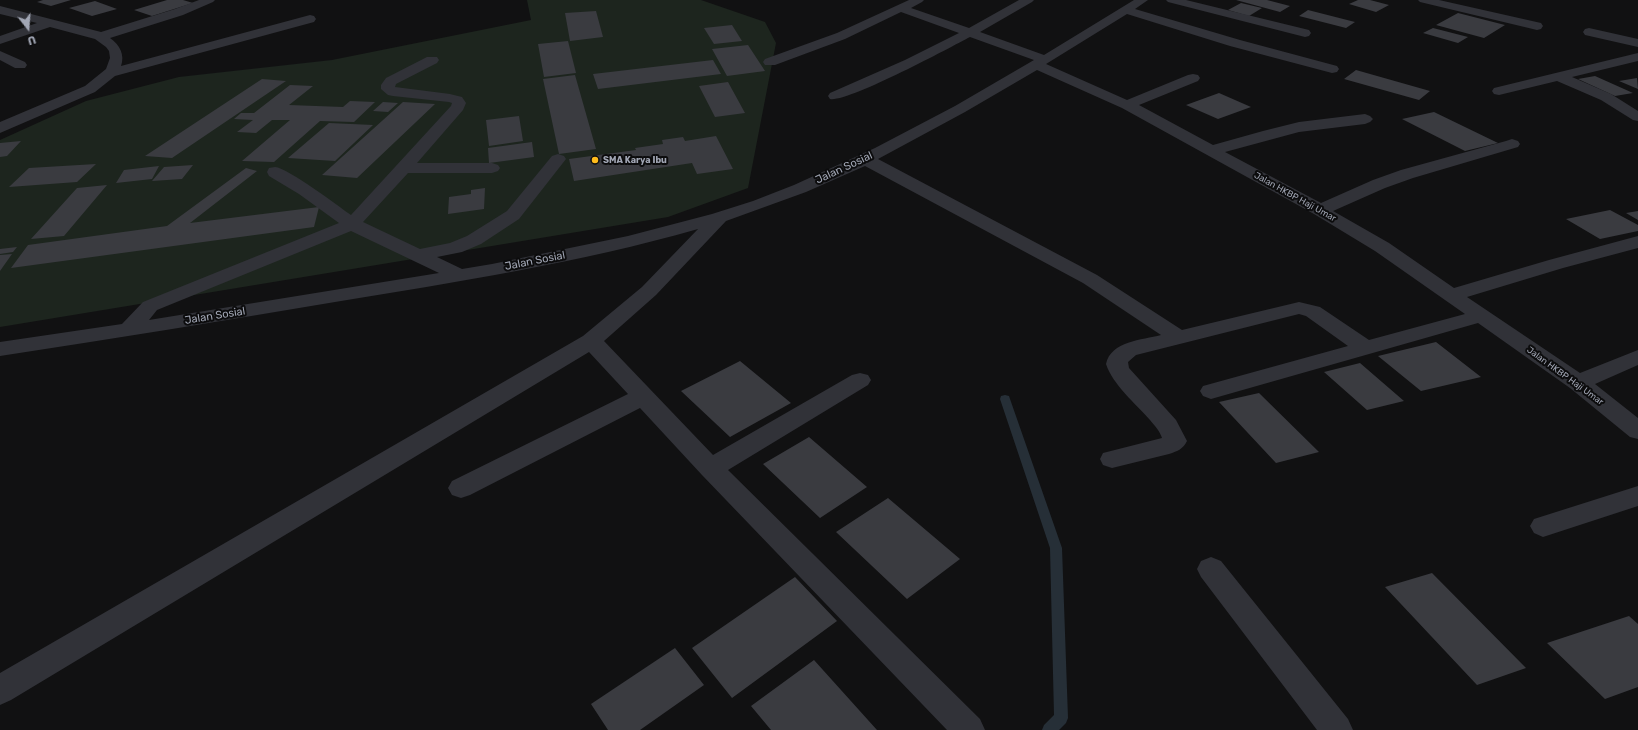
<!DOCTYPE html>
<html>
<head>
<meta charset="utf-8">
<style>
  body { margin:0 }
  #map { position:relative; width:1638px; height:730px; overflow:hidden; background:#111112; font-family:Rubik,sans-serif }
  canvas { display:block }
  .north { position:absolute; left:8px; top:8px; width:40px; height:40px; -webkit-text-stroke:3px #0c0c0d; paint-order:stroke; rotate:163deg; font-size:11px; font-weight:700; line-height:16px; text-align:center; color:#a1a6b4 }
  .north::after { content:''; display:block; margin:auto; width:14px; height:18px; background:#a1a6b4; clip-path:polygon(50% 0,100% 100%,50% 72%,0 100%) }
</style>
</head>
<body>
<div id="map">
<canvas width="1638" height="730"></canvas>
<div class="north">U</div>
</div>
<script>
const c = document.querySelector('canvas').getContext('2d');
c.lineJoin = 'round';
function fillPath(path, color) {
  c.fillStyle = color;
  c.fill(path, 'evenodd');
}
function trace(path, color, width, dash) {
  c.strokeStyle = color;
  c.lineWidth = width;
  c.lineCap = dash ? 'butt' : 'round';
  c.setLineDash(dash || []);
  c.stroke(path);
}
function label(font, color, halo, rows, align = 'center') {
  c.font = font + ' Rubik,sans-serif';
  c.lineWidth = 4;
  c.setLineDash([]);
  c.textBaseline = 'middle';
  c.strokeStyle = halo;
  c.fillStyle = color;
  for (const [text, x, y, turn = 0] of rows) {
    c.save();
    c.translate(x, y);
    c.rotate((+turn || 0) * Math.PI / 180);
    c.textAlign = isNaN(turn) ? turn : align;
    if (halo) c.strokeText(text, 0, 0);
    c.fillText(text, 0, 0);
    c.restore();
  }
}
const green = new Path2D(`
  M527 0H701L765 22 776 43 748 188 668 217 0 327V140L86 101 179 77 332 60 531 20Z`);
const stream = new Path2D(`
  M1005 395 1009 396 1010 399 1062 548 1068 718 1066 723 1059 730H1042L1044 725 1054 715 1050 548 1000 399 1001 396Z`);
const building = new Path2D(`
  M43 0H71L51 6 37 2Z
  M167 0H183L193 3 152 16 134 10Z
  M1236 0H1267L1290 6 1280 12Z
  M1358 0H1370L1389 5 1376 12 1349 4Z
  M95 1 117 9 92 16 69 8Z
  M1241 3 1262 8 1249 16 1228 10Z
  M1308 10 1355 22 1346 28 1299 16Z
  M596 11 603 37 570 41 565 13Z
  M1458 13 1505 25 1484 38 1436 25Z
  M732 25 742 41 714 44 704 28Z
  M1433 28 1468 37 1458 43 1423 33Z
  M568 41 576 73 544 77 538 44Z
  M748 45 765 71 727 76 712 49Z
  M713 60 721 74 598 89 593 74Z
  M1356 70 1430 91 1419 100 1344 79Z
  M575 75 596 149 559 154 543 79Z
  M1595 76 1633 93 1615 96 1578 79Z
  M1637 78 1638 89 1619 81Z
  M262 79 286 81 172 158 145 156Z
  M728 82 745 113 715 117 699 86Z
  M290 85 313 86 289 105 343 107 350 101 375 102 354 122 320 121 274 162 242 161 290 120H272L256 133 237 132 253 120 234 119 241 113H254Z
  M1219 93 1251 107 1218 119 1186 105Z
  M383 102 398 103 388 112 373 111Z
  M403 102 435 104 357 178 322 175Z
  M1434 112 1498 143 1465 151 1402 119Z
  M519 116 523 141 489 146 486 120Z
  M329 123 373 125 335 161 288 158Z
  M716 136 733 169 697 174 692 163 574 181 569 159 636 150 635 148 663 144 662 140 683 137 685 141Z
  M21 141 7 156 0 157V143Z
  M532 142 534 157 489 163 488 148Z
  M96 164 77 182 9 187 29 168Z
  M193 165 182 179 152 181 164 167Z
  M159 166 152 179 116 183 124 170Z
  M246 168 257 171 190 223 319 207 314 227 11 268 28 245 167 226Z
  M107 185 64 236 31 239 77 188Z
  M485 188 484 209 448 214 449 197 471 194V190Z
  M1610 210 1638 225V231L1600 239 1566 219Z
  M1638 211V220L1626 213Z
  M17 247 13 252 0 254V249Z
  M12 254 0 271V255Z
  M1436 342 1481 377 1421 391 1378 356Z
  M740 361 791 403 730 437 681 391Z
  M1360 363 1404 401 1367 410 1324 372Z
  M1259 393 1319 452 1276 463 1219 402Z
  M809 437 867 487 820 518 763 464Z
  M888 498 960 559 907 599 836 532Z
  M1432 573 1526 668 1477 685 1385 587Z
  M795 577 837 621 732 698 692 648Z
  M1629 616 1638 624V687L1605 699 1547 643Z
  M675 648 704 685 640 730H608L591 704Z
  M814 660 877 730H771L751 706Z`);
const street = new Path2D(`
  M199 0H215L213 2 183 15 110 38C120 45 125 55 121 66L310 15 314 16 316 19 314 22 115 76 95 92 0 133V122L85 86 106 69 110 58 109 51 106 47 95 39 50 27 0 44V36L37 23 0 14V6L101 32 175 9Z
  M909 0H924L922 2 911 8 969 28 1019 0H1034L1032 2 980 32 1044 55 1134 0H1148L1135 9 1240 40 1337 66 1339 69 1337 72 1332 73 1230 46 1127 14 1046 64 1127 100 1188 75 1193 74 1198 75 1200 78 1198 81 1139 105 1213 145 1263 131 1299 122 1365 114 1370 116 1373 119 1370 122 1365 124 1299 132 1225 152 1321 203 1373 180 1401 170 1506 141 1512 139 1518 141 1520 144 1518 147 1413 178 1385 188 1333 211 1389 243 1454 288 1549 260 1638 236V248L1563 268 1467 297 1580 373 1638 350V365L1595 384 1638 418V439L1630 437 1570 388 1478 323 1211 399 1203 396 1200 391 1203 386 1348 346 1306 316 1299 314 1136 355 1128 362 1129 368 1176 420 1187 441C1183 449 1178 451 1169 454L1112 468 1103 465 1100 459 1103 453 1162 438C1160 431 1154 425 1150 420 1135 403 1113 385 1106 364 1111 341 1142 340 1161 335L1083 283 865 166 806 192 726 221 656 295 604 341 713 455 852 375 860 373 868 375 871 380 868 385 728 470 980 719 985 730H947L702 475 640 408 470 495 461 498 452 495 448 488 452 481 628 394 589 352 11 700 0 705V673L583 336 642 287 698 229C579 263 457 282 335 302 223 321 112 339 0 356V342L122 324 143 302 339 223 299 194 269 176 267 172 269 168C270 168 274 167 275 167 288 168 338 206 351 215L451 106 452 103 449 102 393 96 388 95 381 89V85L386 78 427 57H437L439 60 437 63 396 84 395 87 450 94 462 97 466 103 463 110 417 163H492L498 165 500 168 498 171 492 173H408L363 222 420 249 450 243 467 236 507 211 552 156 558 154 564 156 566 159 519 219 481 244 462 252 437 257 462 269 492 264 628 236 712 214 753 201 794 185 875 148 955 106 1034 60 970 37C949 48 847 103 830 99L828 96 830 93 905 60 959 33 901 12 845 39 775 65H765L763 62 765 59 837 33ZM1037 70 1122 108 1314 214 1375 251 1465 314 1369 340 1320 307 1299 302 1182 330 1097 275 878 159 965 112ZM351 231 439 273 149 320 157 310Z
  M1166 0H1186L1309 30 1311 33 1309 36 1305 37 1168 2Z
  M1418 0H1439L1541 23 1543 26 1541 29 1537 30 1420 2Z
  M1589 28 1638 39V47L1585 35 1583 32 1585 29Z
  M0 51 25 62 27 65 25 68H15L0 60Z
  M1638 53V61L1572 77 1611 94 1638 111V121L1633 120 1601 100 1557 81 1499 95 1494 94 1492 91 1494 88Z
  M1638 486V506L1543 537 1534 533 1530 526 1534 519Z
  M1211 557 1221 561 1348 719 1353 730H1317L1201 577 1197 569 1201 561Z`);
const markers = [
  [595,160,4,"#ffbc1c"]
];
const farPoinames = [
  ["SMA Karya Ibu",603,160]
];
const farStreetnames = [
  ["Jalan HKBP Haji Umar",1295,197,29],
  ["Jalan HKBP Haji Umar",1565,376,36]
];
const streetNames = [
  ["Jalan Sosial",844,168,-25],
  ["Jalan Sosial",535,261,-11],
  ["Jalan Sosial",215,316,-9]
];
fillPath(green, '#1d251e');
fillPath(stream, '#262f37');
fillPath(building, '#3a3b40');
fillPath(street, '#313238');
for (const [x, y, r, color] of markers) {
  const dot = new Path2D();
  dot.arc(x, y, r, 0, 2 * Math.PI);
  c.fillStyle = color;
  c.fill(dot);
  trace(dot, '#0c0c0d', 1.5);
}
label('bold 9px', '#a1a6b4', '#0c0c0d', farPoinames, 'left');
label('9px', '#a1a6b4', '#0c0c0d', farStreetnames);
label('11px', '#a1a6b4', '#0c0c0d', streetNames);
</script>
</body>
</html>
